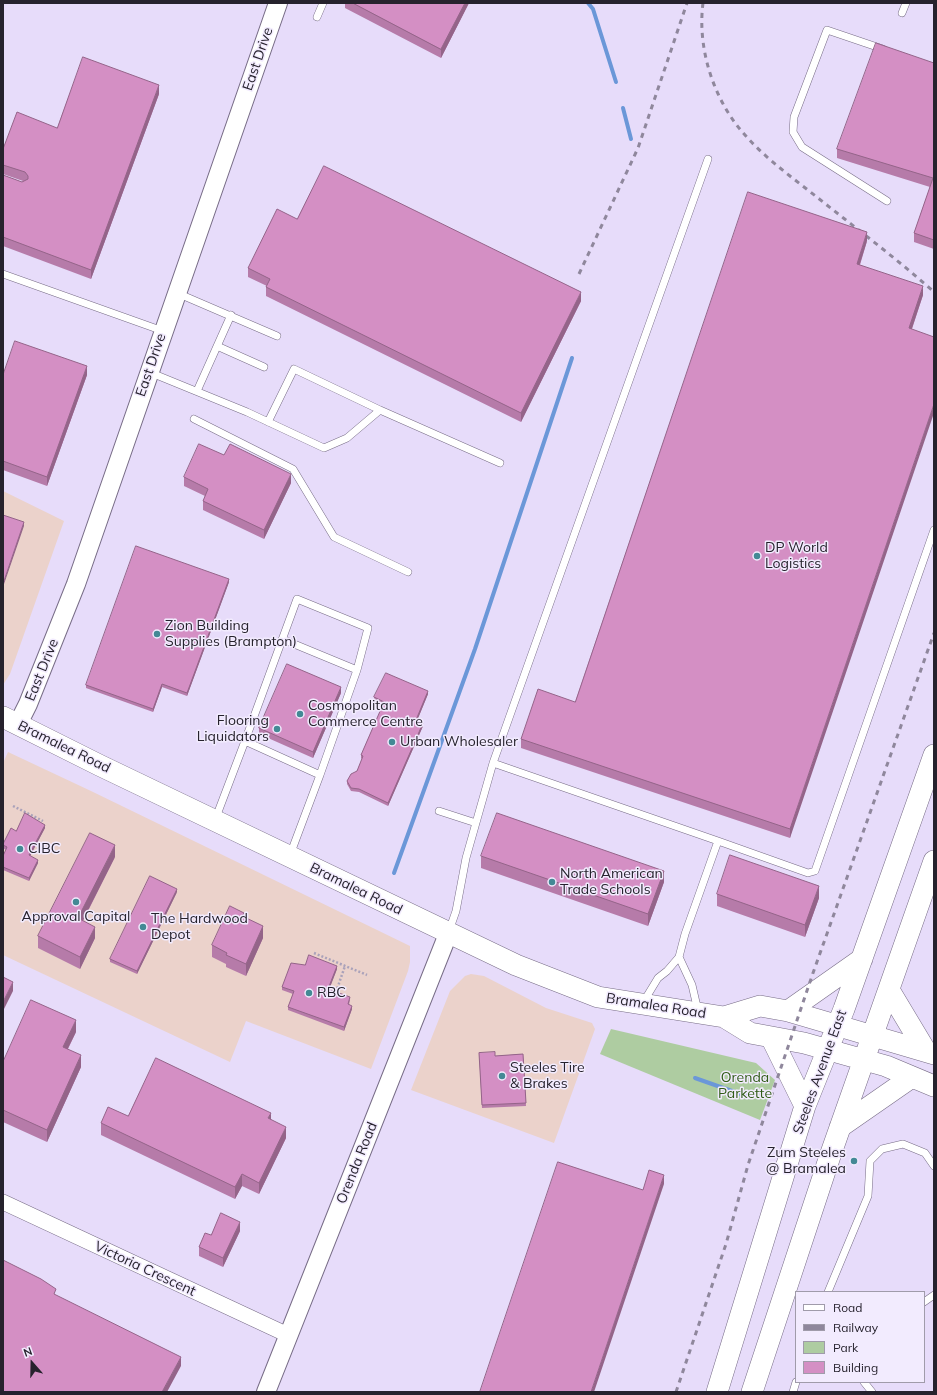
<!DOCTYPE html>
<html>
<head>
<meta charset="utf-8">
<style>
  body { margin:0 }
  #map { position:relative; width:937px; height:1395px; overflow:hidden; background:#e7dcfa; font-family:Mulish,sans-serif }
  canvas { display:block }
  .frame { position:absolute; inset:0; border:4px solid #26222d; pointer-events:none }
  .legend { position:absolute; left:795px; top:1291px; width:130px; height:92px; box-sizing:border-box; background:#f2ebfe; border:1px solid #a09baa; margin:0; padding:5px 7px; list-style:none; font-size:12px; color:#26222d }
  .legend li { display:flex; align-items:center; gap:8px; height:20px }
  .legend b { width:20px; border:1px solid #a09baa }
  .north { position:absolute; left:12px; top:1343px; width:40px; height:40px; -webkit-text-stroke:3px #f2ebfe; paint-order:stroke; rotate:340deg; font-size:11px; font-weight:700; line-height:16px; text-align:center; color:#26222d }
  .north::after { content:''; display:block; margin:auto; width:14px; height:18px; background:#26222d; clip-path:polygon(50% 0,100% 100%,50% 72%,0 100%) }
</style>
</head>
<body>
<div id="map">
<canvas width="937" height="1395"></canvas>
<div class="frame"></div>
<ul class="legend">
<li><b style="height:5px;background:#fff"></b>Road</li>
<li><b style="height:5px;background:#8f879c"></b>Railway</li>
<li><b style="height:11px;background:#aecca1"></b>Park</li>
<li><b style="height:11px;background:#d48fc4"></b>Building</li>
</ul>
<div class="north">N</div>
</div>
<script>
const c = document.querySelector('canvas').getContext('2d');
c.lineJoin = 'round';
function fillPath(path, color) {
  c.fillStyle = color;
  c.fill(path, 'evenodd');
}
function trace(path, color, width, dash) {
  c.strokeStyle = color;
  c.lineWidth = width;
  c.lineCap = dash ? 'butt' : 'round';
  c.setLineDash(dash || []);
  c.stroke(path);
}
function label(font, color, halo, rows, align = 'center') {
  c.font = font + ' Mulish,sans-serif';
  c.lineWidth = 3;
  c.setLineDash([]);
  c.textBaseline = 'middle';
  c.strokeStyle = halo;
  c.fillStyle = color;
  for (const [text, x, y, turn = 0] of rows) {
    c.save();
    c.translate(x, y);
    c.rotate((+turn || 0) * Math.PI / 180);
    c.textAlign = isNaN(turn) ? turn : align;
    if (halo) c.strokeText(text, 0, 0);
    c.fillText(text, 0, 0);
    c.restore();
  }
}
const commercial = new Path2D(`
  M3 491 64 521 10 674 3 685Z
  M8 752 91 791 410 946V962L408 971 371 1069 246 1021 230 1062 3 955V763Z
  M471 974 484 976 546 1008 592 1023 595 1029 554 1143 411 1090 450 991 465 976Z`);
const green = new Path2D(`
  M611 1029 756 1063 775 1080 760 1120 600 1054Z`);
const stream = new Path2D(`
  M588 3 593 9 616 82
  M623 108 631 139
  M394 873 475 649 572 358
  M695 1078 746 1096`);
const path = new Path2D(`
  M13 806 43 821
  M314 953 367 975
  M336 992 345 966`);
const service = new Path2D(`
  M902 13 906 3
  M317 17 323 3
  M883 49 827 30 794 117 793 132 802 147 887 201
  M3 274 163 331
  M177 293 277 336
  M217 346 264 367
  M149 372 247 412 324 448 347 438 380 410 500 463
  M197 391 231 315
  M194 419 293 469 334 537 408 572
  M268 422 294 369 380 410
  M282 639 357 670
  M245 741 297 599 368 628 357 670 320 775
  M493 763 708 159
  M439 811 476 823
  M215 820 245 741 320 775 290 855
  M449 931 456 911 466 858 493 763 718 841
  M679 957 692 985 698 1011
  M644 1001 658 978 667 971 679 957 685 934 718 841 808 873 815 871 934 530
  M828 1292 868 1196 870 1161 882 1149 903 1144 925 1153 934 1166
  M924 1302 934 1295
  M864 1382 872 1392
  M793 1392 796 1382`);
const minor = new Path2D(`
  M3 1202 288 1335`);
const tertiary = new Path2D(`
  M18 724 28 704 76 584 278 3
  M266 1392 448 934`);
const secondary = new Path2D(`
  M3 717 99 765 516 965 598 997 724 1017 750 1033 804 1043 886 1066 934 1086
  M889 990 925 1050
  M788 1011 862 959
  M724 1017 760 1006 788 1011 934 1054
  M771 1037 805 1106
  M840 1127 912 1077
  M717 1392 805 1106 844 1009 934 755
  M752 1392 830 1156 934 861`);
const rail = new Path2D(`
  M703 3C697 49 714 101 745 135 766 159 793 178 818 198 857 229 897 259 934 292
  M579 274 638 148 687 3
  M676 1392 726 1244 748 1165 813 973 934 633`);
const wall = new Path2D(`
  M345 3H469L441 58 345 8Z
  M934 63V249L914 242V233L930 187 837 158V149Z
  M159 94 91 279 3 246V175L22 182 23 181 3 174V149L57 128Z
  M297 219 581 301 521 422 266 296V287L267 286 248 277V268Z
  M867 241 860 265 923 295 912 329 790 838 521 748V739L575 702Z
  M3 375H87L47 486 3 470Z
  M224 455 291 483 264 539 203 510V501L205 496 184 486V477Z
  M229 582 187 696 162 687 153 712 86 688V685Z
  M341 693 313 758 259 734V728Z
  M428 694 417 721 423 726 388 806 359 792 351 791 347 784V781L357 771 362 759 361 758V755L383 705 374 700V697Z
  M45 828 30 856 38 863 29 881 3 870V856L6 850 3 848V844L16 831Z
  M481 856 664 882 648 926 481 868Z
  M115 857 83 921 95 938 80 969 38 948V936Z
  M177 892 137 974 110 962V959Z
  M717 894 819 898 805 937 717 906Z
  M244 917 263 938 246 976 226 967V964L212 957V945Z
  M337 969 329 990 350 1000 349 1005 352 1009 344 1031 288 1010V1007L293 994 282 990V987Z
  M76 1032 68 1049 81 1067 47 1142 3 1122V1062Z
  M479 1053 495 1056 523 1054 526 1106 482 1108Z
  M128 1116 271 1119 286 1138 259 1194 242 1186 235 1199 101 1135V1123Z
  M240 1231 223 1267 199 1256V1247L211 1235Z`);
const shadedWall = new Path2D(`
  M465 3H469L441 58V49Z
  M159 85V94L91 279V270Z
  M867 232V241L857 273V264Z
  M923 286V295L909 337V328Z
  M581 292V301L521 422V413Z
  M87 366V375L47 486V477Z
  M934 404V413L790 838V829Z
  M291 474V483L264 539V530Z
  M24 522V526L3 587V584Z
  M229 579V582L187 696V693Z
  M162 684V687L153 712V709Z
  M341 687V693L313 758V752Z
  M428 691V694L416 723V720Z
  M423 723V726L388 806V803Z
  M45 825V828L29 858V855Z
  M115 845V857L78 930V918Z
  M38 860V863L29 881V878Z
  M664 871V882L648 926V914Z
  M819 886V898L805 937V925Z
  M177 889V892L137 974V971Z
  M263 926V938L246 976V964Z
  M95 927V938L80 969V957Z
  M337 966V969L328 992V989Z
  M13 982V991L3 1011V1002Z
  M352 1006V1009L344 1031V1027Z
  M76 1020V1032L63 1058V1047Z
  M81 1055V1067L47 1142V1130Z
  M271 1113V1125L268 1118Z
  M286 1127V1138L259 1194V1183Z
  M242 1174V1186L235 1199V1187Z
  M664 1175V1184L594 1392H591Z
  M240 1222V1231L223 1267V1258Z
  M181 1357V1366L167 1392H162Z`);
const building = new Path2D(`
  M353 3H465L441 49Z
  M876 43 934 63V240L914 233 933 178 837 149Z
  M83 57 159 85 91 270 3 237V175L22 182 28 179V176L25 172 3 165V149L17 112 57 128Z
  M324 166 581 292 521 413 266 287 270 279 248 268 277 209 297 219Z
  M748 192 867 232 857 264 923 286 909 328 934 337V404L790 829 521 739 538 689 575 702Z
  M15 341 87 366 47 477 3 461V375Z
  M199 444 224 455 230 444 291 474 264 530 203 501 208 489 184 477Z
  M3 515 24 522 3 584Z
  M136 546 229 579 187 693 162 684 153 709 86 685Z
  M287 664 341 687 313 752 259 728Z
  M386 673 428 691 416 720 423 723 388 803 359 789 351 788 347 781 351 774 357 771 363 756 361 755 384 702 374 697Z
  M25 813 45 825 29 855 38 860 29 878 3 867V856L7 847 3 845V844L11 828 16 831Z
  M497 813 664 871 648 914 481 856Z
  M90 833 115 845 78 918 95 927 80 957 38 936Z
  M730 855 819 886 805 925 717 894Z
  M150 876 177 889 137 971 110 959Z
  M230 906 244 913 242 916 263 926 246 964 226 955 227 953 212 945Z
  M309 955 337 966 328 989 350 997 348 1004 352 1006 344 1027 288 1007 294 991 282 987 291 963 305 965Z
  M3 977 13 982 3 1002Z
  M31 1000 76 1020 63 1047 81 1055 47 1130 3 1110V1062Z
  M495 1052V1056L523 1054 526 1103 482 1105 479 1053Z
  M156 1058 271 1113 268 1118 286 1127 259 1183 242 1174 235 1187 101 1123 108 1107 128 1116Z
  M558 1162 643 1190 649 1170 664 1175 591 1392H480Z
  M221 1213 240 1222 223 1258 199 1247 205 1233 211 1235Z
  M3 1260 41 1279 56 1289 54 1294 181 1357 162 1392H3Z`);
const markers = [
  [757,556,4,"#438995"],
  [157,634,4,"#438995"],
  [300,714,4,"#438995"],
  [277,729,4,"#438995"],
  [392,742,4,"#438995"],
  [20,849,4,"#438995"],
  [552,882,4,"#438995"],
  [76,902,4,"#438995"],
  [143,927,4,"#438995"],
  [309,993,4,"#438995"],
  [502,1076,4,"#438995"],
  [854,1161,4,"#438995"]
];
const streetNames = [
  ["East Drive",258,59,-71],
  ["East Drive",151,365,-71],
  ["East Drive",42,670,-68],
  ["Bramalea Road",64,747,26],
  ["Bramalea Road",356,889,26],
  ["Bramalea Road",656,1006,9],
  ["Steeles Avenue East",820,1072,-70],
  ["Orenda Road",357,1163,-68],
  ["Victoria Crescent",145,1269,25]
];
const poiNames = [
  ["DP World",765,548],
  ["Logistics",765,564],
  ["Zion Building",165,626],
  ["Supplies (Brampton)",165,642],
  ["Cosmopolitan",308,706],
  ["Commerce Centre",308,722],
  ["Flooring",269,721,"right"],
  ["Liquidators",269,737,"right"],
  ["Urban Wholesaler",400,742],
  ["CIBC",28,849],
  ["North American",560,874],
  ["Trade Schools",560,890],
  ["Approval Capital",76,917,"center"],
  ["The Hardwood",151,919],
  ["Depot",151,935],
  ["RBC",317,993],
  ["Steeles Tire",510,1068],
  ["& Brakes",510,1084],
  ["Zum Steeles",846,1153,"right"],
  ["@ Bramalea",846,1169,"right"]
];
const parkNames = [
  ["Orenda",745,1078],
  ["Parkette",745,1094]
];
fillPath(commercial, '#ebd2cb');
fillPath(green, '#aecca1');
trace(stream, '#6b97d8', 4);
trace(service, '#776c86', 8);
trace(minor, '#776c86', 16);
trace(tertiary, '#776c86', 20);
trace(secondary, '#776c86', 22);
trace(path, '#aaa2ba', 2.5, [2, 2]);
trace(service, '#fff', 7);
trace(minor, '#fff', 15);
trace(tertiary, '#fff', 18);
trace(secondary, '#fff', 21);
trace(rail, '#8f879c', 3, [5, 5]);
fillPath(wall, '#b67ba9');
fillPath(shadedWall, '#946489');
fillPath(building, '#d48fc4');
trace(building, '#946489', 1);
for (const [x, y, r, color] of markers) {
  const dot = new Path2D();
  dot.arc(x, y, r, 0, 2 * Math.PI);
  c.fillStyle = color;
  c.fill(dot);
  trace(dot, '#f2ebfe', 1.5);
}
label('14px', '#26222d', '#f2ebfe', streetNames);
label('14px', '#26222d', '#f2ebfe', poiNames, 'left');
label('14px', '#305c17', '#f2ebfe', parkNames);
</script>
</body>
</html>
